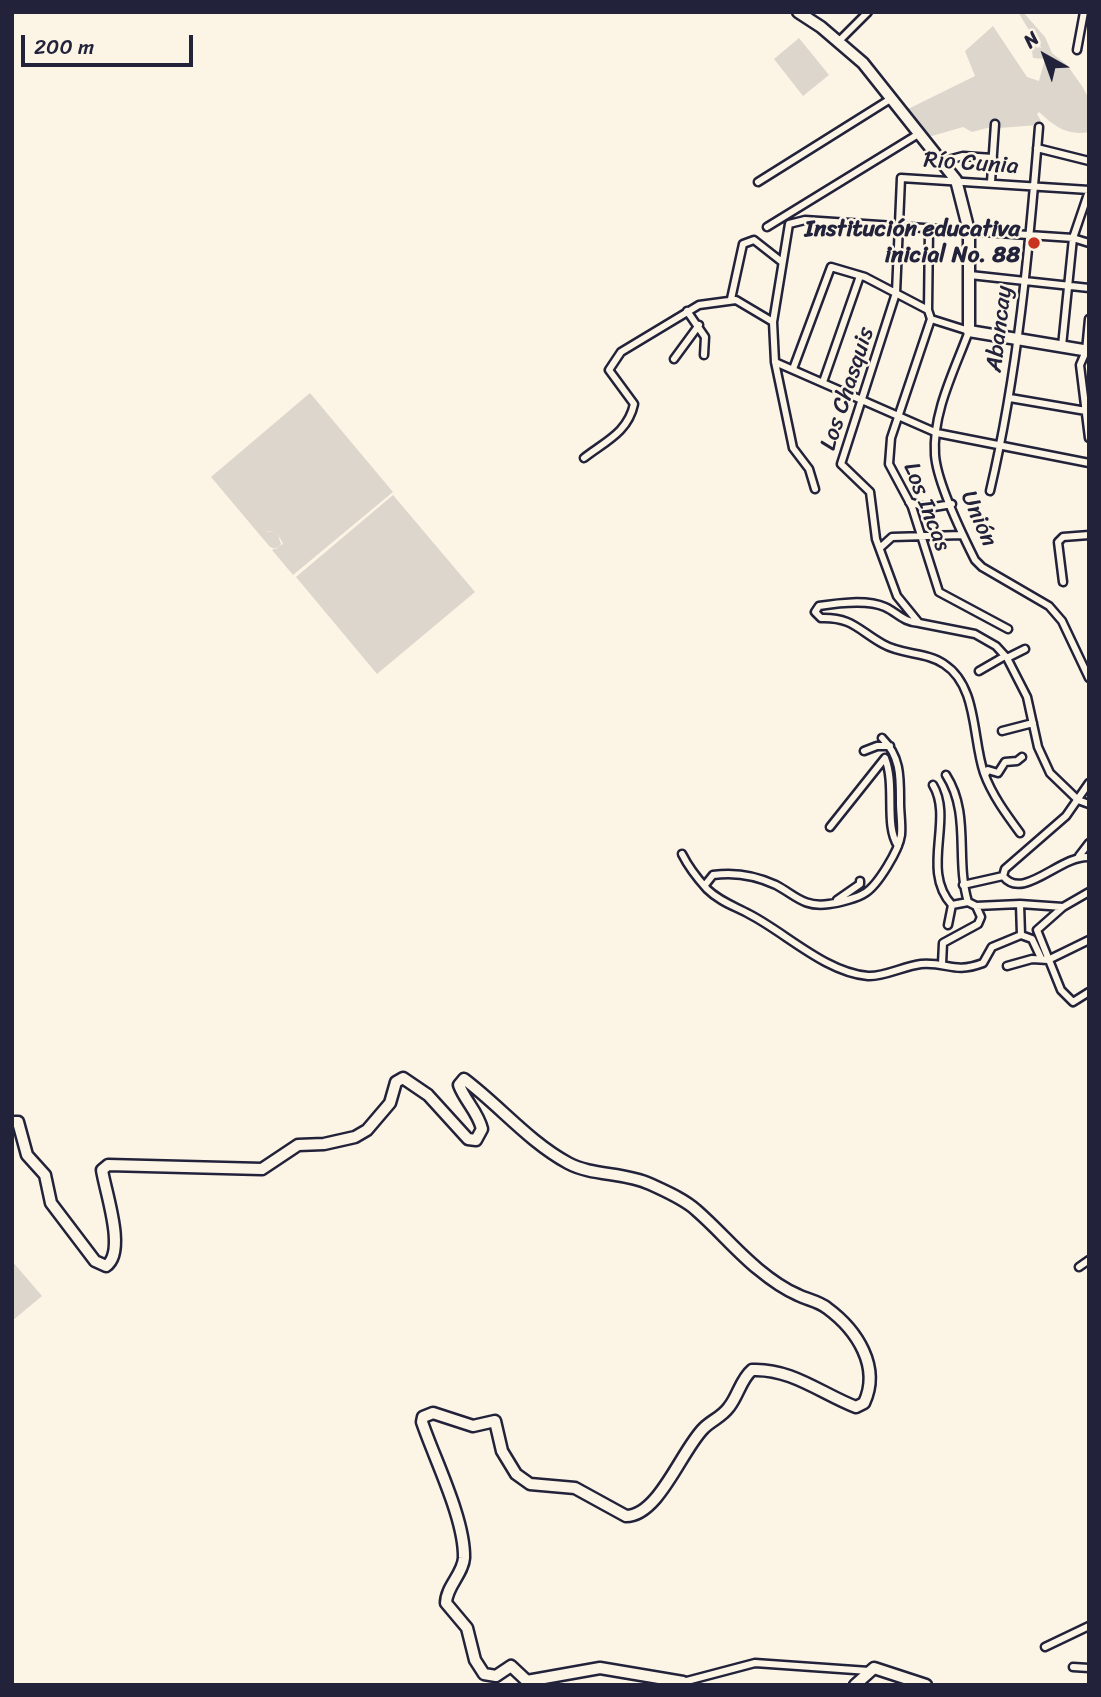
<!DOCTYPE html>
<html>
<head>
<meta charset="utf-8">
<style>
  body { margin:0 }
  #map { position:relative; width:1101px; height:1697px; overflow:hidden; background:#fcf5e5; font-family:Sriracha,sans-serif }
  canvas { display:block }
  .frame { position:absolute; inset:0; border:14px solid #22223b; pointer-events:none }
  .north { position:absolute; left:1010px; top:21px; width:70px; height:70px; -webkit-text-stroke:5px #fcf5e5; paint-order:stroke; rotate:320deg; font-size:19px; font-weight:700; line-height:28px; text-align:center; color:#22223b }
  .north::after { content:''; display:block; margin:auto; width:24px; height:32px; background:#22223b; clip-path:polygon(50% 0,100% 100%,50% 72%,0 100%) }
  .scale { position:absolute; left:21px; top:35px; width:172px; height:32px; box-sizing:border-box; border:4px solid #22223b; border-top:0; padding-left:9px; font-size:21px; line-height:24px; white-space:nowrap; color:#22223b; -webkit-text-stroke:5px #fcf5e5; paint-order:stroke }
</style>
</head>
<body>
<div id="map">
<canvas width="1101" height="1697"></canvas>
<div class="frame"></div>
<div class="north">N</div>
<div class="scale">200 m</div>
</div>
<script>
const c = document.querySelector('canvas').getContext('2d');
c.lineJoin = 'round';
function fillPath(path, color) {
  c.fillStyle = color;
  c.fill(path, 'evenodd');
}
function trace(path, color, width, dash) {
  c.strokeStyle = color;
  c.lineWidth = width;
  c.lineCap = dash ? 'butt' : 'round';
  c.setLineDash(dash || []);
  c.stroke(path);
}
function label(font, color, halo, rows, align = 'center') {
  c.font = font + ' Sriracha,sans-serif';
  c.lineWidth = 5;
  c.setLineDash([]);
  c.textBaseline = 'middle';
  c.strokeStyle = halo;
  c.fillStyle = color;
  for (const [text, x, y, turn = 0] of rows) {
    c.save();
    c.translate(x, y);
    c.rotate((+turn || 0) * Math.PI / 180);
    c.textAlign = isNaN(turn) ? turn : align;
    if (halo) c.strokeText(text, 0, 0);
    c.fillText(text, 0, 0);
    c.restore();
  }
}
const green = new Path2D(`
  M1018 12H1023L1045 37 1052 53 1067 65 1082 86 1089 99V132C1067 136 1054 126 1039 112L1037 114 1041 121 1038 125 999 128 995 123 991 127 972 132 963 127 925 138 904 111 975 76 965 51 993 26 1027 77 1039 81 1045 59 1033 58 1029 30Z
  M799 38 829 75 803 96 774 59Z
  M310 393 393 492 293 575 272 550 283 544C278 531 271 531 258 531H270L278 535 281 544 276 549 270 547 211 477Z
  M393 495 475 592 377 674 296 577Z
  M12 1261 42 1296 12 1321Z`);
const street = new Path2D(`
  M838 42 868 12
  M1077 50 1084 12
  M1037 148 1089 161
  M944 161 963 156 993 158
  M758 182 892 98
  M991 182 995 124
  M1089 190 901 178 896 293 841 464 870 492 876 539 897 596 919 623 975 634 996 646 1007 658 1027 697 1038 747 1050 773 1078 800 1089 804
  M767 227 920 133
  M970 275 1089 288
  M731 299 743 244 754 240 782 262
  M928 310 929 229
  M687 311 705 337 704 355
  M931 319 891 438 889 464 912 507 939 592 1008 629
  M1089 319 1086 351 1080 365 1089 438
  M1062 346 1073 238 1089 191
  M674 359 699 325
  M775 362 937 433 1089 463
  M793 369 831 267 865 277 928 310 931 319 969 331C955 369 932 413 935 455 937 482 962 534 975 560L982 567 1049 606 1062 621 1089 678
  M823 382 860 276
  M1010 398 1086 411
  M584 458C606 441 628 432 634 404L609 370 621 352 699 305 736 300 773 322
  M815 489 809 469 793 448 775 362 773 322 789 224 805 220 1073 238 1089 243
  M990 491C1018 372 1029 249 1039 127
  M909 502 928 508 952 504
  M881 547 892 537 962 535
  M1063 582 1058 542 1063 537 1089 535
  M919 623C903 622 898 613 885 607 867 599 838 603 819 606L815 612 821 618C852 617 858 630 883 644 902 655 927 652 944 664 978 686 972 738 984 773 992 795 1006 814 1020 833
  M1007 658 1025 649
  M979 671 1005 656
  M1002 731 1033 723
  M864 751 877 746H890
  M985 775 988 770 998 773 1005 762 1017 761 1022 757
  M1089 783 1066 816 1005 869 1003 876C1023 902 1060 855 1089 857
  M933 785C954 820 920 870 952 905L968 902
  M830 827 885 758C896 786 884 825 898 846
  M682 854C689 868 697 878 707 889 719 901 734 906 749 914 786 933 825 972 868 976 884 977 904 966 921 964 949 962 953 974 983 963L992 947 1021 935 1032 939 1041 958
  M1079 856 1089 843
  M705 885 713 875C734 872 757 876 776 885 795 895 804 908 829 904 838 903 858 898 865 893 878 885 899 850 901 835 902 824 900 813 900 803 900 777 901 757 882 738
  M963 885 1003 876
  M1089 892 1063 907 1037 930 1061 990 1073 1002 1089 992
  M837 900 860 884V881
  M1020 904 1021 935
  M976 906 1020 904 1063 907
  M948 925 952 905
  M942 964 943 943 978 924 981 917 976 906 968 902C955 859 971 814 946 775
  M1007 966 1032 959 1048 960 1089 940
  M1079 1267 1089 1260
  M1045 1647 1089 1626
  M1073 1667 1089 1668
  M683 1682 755 1663 869 1671`);
const secondary = new Path2D(`
  M798 12 821 27 863 63 956 180 969 231V331L1089 351
  M12 1122H18L27 1155 45 1175 51 1203 95 1261 106 1266C127 1252 105 1191 102 1170L108 1165 262 1169 298 1145 324 1144 355 1137 367 1130 390 1103 396 1082 403 1078 428 1095 468 1139 476 1140 482 1129C478 1112 465 1101 459 1085L464 1079C500 1106 528 1141 568 1163 592 1176 624 1172 650 1184 665 1191 684 1199 696 1210 718 1229 736 1251 758 1269 770 1279 784 1289 798 1295 808 1300 818 1301 827 1308 857 1330 881 1367 864 1403L856 1407C822 1394 791 1368 752 1370 741 1379 738 1396 729 1407 722 1417 712 1420 704 1428 682 1449 659 1516 626 1516L575 1488 530 1484 516 1474 502 1451 495 1421 473 1426 433 1413 423 1417 422 1422C434 1458 465 1519 464 1558 463 1574 446 1587 446 1603L467 1628 475 1660 484 1674 496 1676 511 1666 527 1681 600 1668 683 1682 682 1685
  M855 1685 874 1668 926 1685`);
const markers = [
  [1034,243,7,"#c8321e"]
];
const streetNames = [
  ["Río Cunia",971,164,4],
  ["Abancay",1000,329,-83],
  ["Los Chasquis",848,389,-72],
  ["Los Incas",926,507,69],
  ["Unión",978,519,66]
];
const poiNames = [
  ["Institución educativa",1020,230],
  ["inicial No. 88",1020,256]
];
fillPath(green, '#dcd6cc');
trace(street, '#22223b', 11);
trace(secondary, '#22223b', 15);
trace(street, '#fcf5e5', 6);
trace(secondary, '#fcf5e5', 10);
for (const [x, y, r, color] of markers) {
  const dot = new Path2D();
  dot.arc(x, y, r, 0, 2 * Math.PI);
  c.fillStyle = color;
  c.fill(dot);
  trace(dot, '#fcf5e5', 2.5);
}
label('23px', '#22223b', '#fcf5e5', streetNames);
label('bold 23px', '#22223b', '#fcf5e5', poiNames, 'right');
</script>
</body>
</html>
